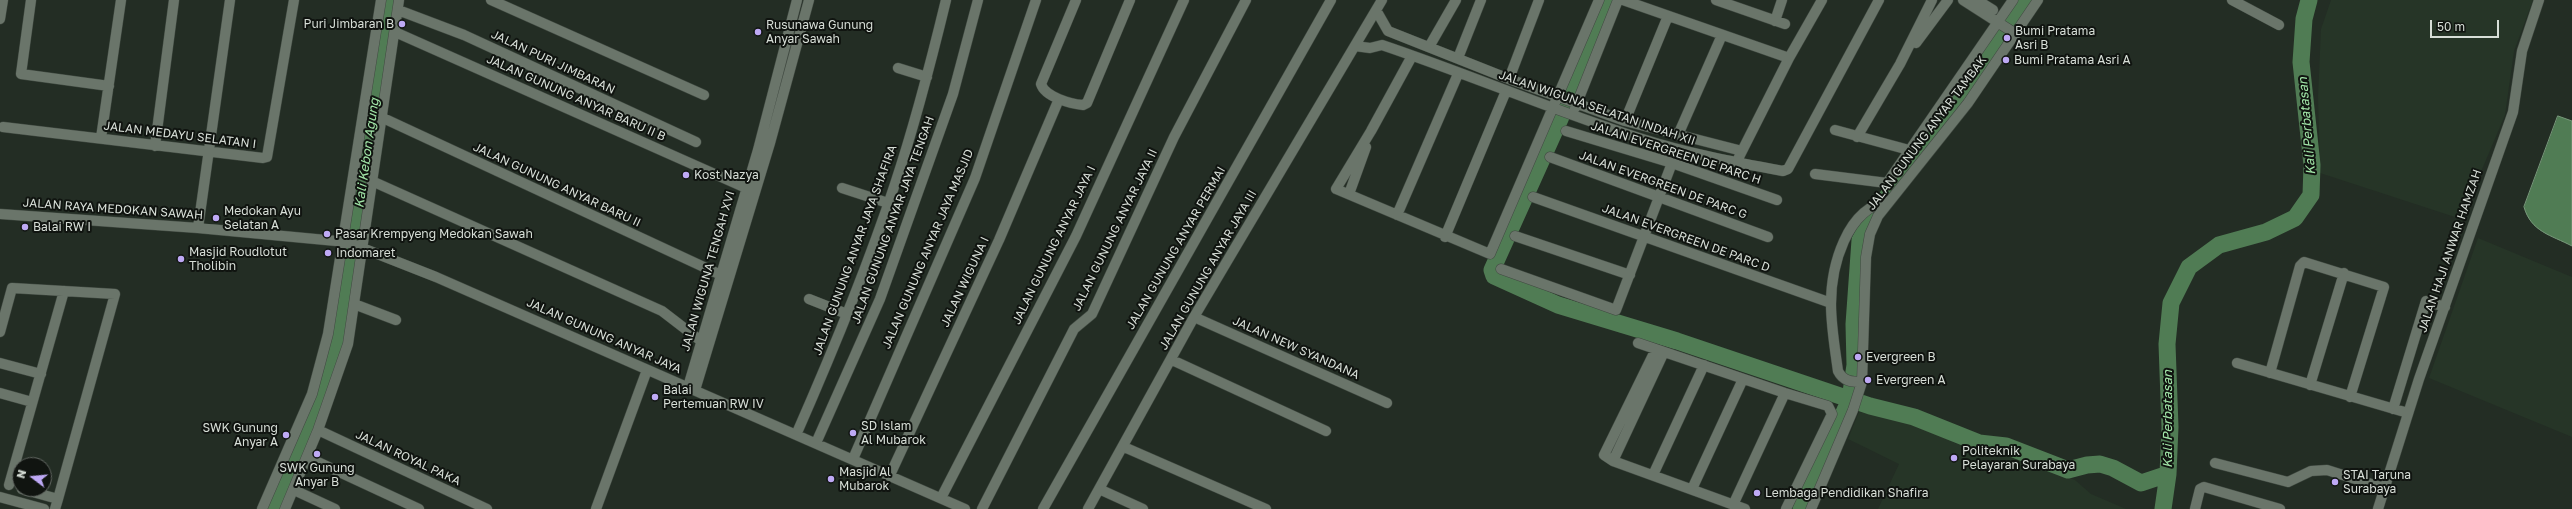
<!DOCTYPE html>
<html>
<head>
<meta charset="utf-8">
<style>
  body { margin:0 }
  #map { position:relative; width:2572px; height:509px; overflow:hidden; background:#232d24; font-family:"Golos Text",sans-serif }
  canvas { display:block }
  .north { position:absolute; left:12px; top:457px; width:40px; height:40px; box-sizing:border-box; background:#101410; border:1px solid #606560; border-radius:50%; rotate:286deg; font-size:11px; font-weight:700; line-height:16px; text-align:center; color:#d7ded7 }
  .north::after { content:''; display:block; margin:auto; width:14px; height:18px; background:#bea9f5; clip-path:polygon(50% 0,100% 100%,50% 72%,0 100%) }
  .scale { position:absolute; left:2430px; top:20px; width:69px; height:18px; box-sizing:border-box; border:2px solid #d7ded7; border-top:0; padding-left:5px; font-size:12px; line-height:14px; white-space:nowrap; color:#d7ded7; -webkit-text-stroke:3px #101410; paint-order:stroke }
</style>
</head>
<body>
<div id="map">
<canvas width="2572" height="509"></canvas>
<div class="north">N</div>
<div class="scale">50 m</div>
</div>
<script>
const c = document.querySelector('canvas').getContext('2d');
c.lineJoin = 'round';
function fillPath(path, color) {
  c.fillStyle = color;
  c.fill(path, 'evenodd');
}
function trace(path, color, width, dash) {
  c.strokeStyle = color;
  c.lineWidth = width;
  c.lineCap = dash ? 'butt' : 'round';
  c.setLineDash(dash || []);
  c.stroke(path);
}
function label(font, color, halo, rows, align = 'center') {
  c.font = font + ' "Golos Text",sans-serif';
  c.lineWidth = 4;
  c.setLineDash([]);
  c.textBaseline = 'middle';
  c.strokeStyle = halo;
  c.fillStyle = color;
  for (const [text, x, y, turn = 0] of rows) {
    c.save();
    c.translate(x, y);
    c.rotate((+turn || 0) * Math.PI / 180);
    c.textAlign = isNaN(turn) ? turn : align;
    if (halo) c.strokeText(text, 0, 0);
    c.fillText(text, 0, 0);
    c.restore();
  }
}
const built = new Path2D(`
  M2331 0H2533L2514 51 2505 115 2461 219 2320 173 2318 97 2321 29Z
  M2478 238 2572 277V437L2429 378Z
  M1859 412 1919 422 1955 443 1982 452H2006L2075 480 2091 494 2126 509H1878L1899 464 1848 439Z`);
const water = new Path2D(`
  M2558 116 2572 121V246C2551 235 2531 232 2524 207Z`);
const river = new Path2D(`
  M1607 4 1560 119 1492 270 1494 276 1558 305 1677 341 1870 406 1914 417 1979 443 2006 446 2068 470 2087 465 2100 464 2113 468 2141 483 2168 474
  M273 509C295 456 322 404 335 348 361 234 371 115 389 0
  M1801 509 1850 399 1855 365 1854 324 1860 240 1874 214 1951 112 2025 0
  M2163 509 2168 474 2170 427 2167 344 2171 303 2189 267 2219 245 2266 232 2295 218 2311 195 2312 165 2301 62 2304 19 2309 0`);
const minor = new Path2D(`
  M31 0 21 74 109 86
  M491 0 704 95
  M1076 0 1041 84C1045 97 1071 104 1083 105L1087 103 1130 0
  M1623 0 1789 58
  M1716 0 1785 24
  M1963 0 2016 34
  M1977 0 1993 10
  M2232 0 2279 25
  M398 10 464 35 696 142
  M1376 10 1388 31 1509 79 1625 121 1742 151
  M0 19 3 0
  M1775 21 1782 0
  M395 32 746 188
  M1916 43 1948 0
  M1355 46 1370 48 1382 45C1468 74 1552 110 1639 138 1686 153 1734 162 1783 171L1788 169 1879 0
  M1429 47 1456 0
  M1412 56 1371 131 1336 189 1490 254 1599 0
  M1458 58 1481 0
  M898 68 927 77
  M1509 79 1539 0
  M1575 108 1618 0
  M383 118 721 275
  M1625 121 1668 16
  M3 127 263 158 267 157 294 0
  M1835 130 1909 150
  M1566 131 1672 163 1777 200
  M1678 135 1722 35
  M1857 137 1900 64 1932 0
  M101 138 121 0
  M155 146 174 0
  M1550 157 1768 237
  M1739 157 1789 58 1822 0
  M1815 174 1887 183 2013 0
  M374 182 662 311 701 341
  M842 188 888 203
  M1349 194 1366 147
  M1533 197 1831 303
  M0 214 198 228 347 242 436 277 965 509
  M1397 215 1458 74
  M198 228 230 0
  M1515 236 1630 275
  M1445 237 1506 91
  M1501 269 1616 310 1672 163
  M809 299 847 314
  M354 304 396 320
  M1194 317 1387 403
  M0 332 12 288 115 294 58 499
  M1638 343 1785 393 1828 406 1832 414 1786 509
  M1656 349 1604 455 1613 461 1745 509
  M1172 360 1326 431
  M0 363 41 374
  M2237 363 2408 413
  M2270 373 2300 266 2304 262 2384 287 2350 397
  M1862 382C1851 382 1843 381 1838 371 1835 349 1831 326 1831 304 1831 267 1846 208 1889 201
  M2310 385 2344 273
  M688 387 758 150 797 0
  M695 390 770 143 809 0
  M0 393 32 402
  M2393 409 2426 301 2445 307
  M318 430 487 509
  M796 435C832 353 867 269 895 184 915 124 931 62 946 0
  M816 443 880 299 953 94 978 0
  M1124 447 1266 509
  M307 457 419 509
  M853 459 975 178 1036 0
  M1613 461 1664 352
  M2215 463 2288 482 2311 471 2327 470 2384 488
  M890 475 999 240 1059 99
  M1653 475 1704 365
  M9 485 64 291
  M22 489 58 499 55 509
  M1099 489 1143 509
  M1692 489 1743 379
  M294 490 335 509
  M0 497 44 509
  M941 498 1076 236 1184 0
  M1733 505 1785 393
  M262 509 312 394 328 334 381 0
  M285 509 318 430 348 344 399 0
  M596 509 647 370
  M982 509 1074 329 1092 314 1174 137 1246 0
  M1043 509 1331 0
  M1088 509 1194 317 1382 0
  M1811 509 1853 410 1862 382 1866 257 1870 234 1878 216 1968 103 2038 0
  M2195 509 2200 489 2204 487 2280 509
  M2378 509 2419 379 2513 112 2522 51 2539 0`);
const markers = [
  [402,24,4,"#bea9f5"],
  [758,32,4,"#bea9f5"],
  [2007,38,4,"#bea9f5"],
  [2006,60,4,"#bea9f5"],
  [686,175,4,"#bea9f5"],
  [216,218,4,"#bea9f5"],
  [25,227,4,"#bea9f5"],
  [327,234,4,"#bea9f5"],
  [328,253,4,"#bea9f5"],
  [181,259,4,"#bea9f5"],
  [1858,357,4,"#bea9f5"],
  [1868,380,4,"#bea9f5"],
  [655,397,4,"#bea9f5"],
  [853,433,4,"#bea9f5"],
  [286,435,4,"#bea9f5"],
  [317,454,4,"#bea9f5"],
  [1954,458,4,"#bea9f5"],
  [831,479,4,"#bea9f5"],
  [2335,482,4,"#bea9f5"],
  [1757,493,4,"#bea9f5"]
];
const poiNames = [
  ["Puri Jimbaran B",394,24,"right"],
  ["Rusunawa Gunung",766,25],
  ["Anyar Sawah",766,39],
  ["Bumi Pratama",2015,31],
  ["Asri B",2015,45],
  ["Bumi Pratama Asri A",2014,60],
  ["Kost Nazya",694,175],
  ["Medokan Ayu",224,211],
  ["Selatan A",224,225],
  ["Balai RW I",33,227],
  ["Pasar Krempyeng Medokan Sawah",335,234],
  ["Masjid Roudlotut",189,252],
  ["Tholibin",189,266],
  ["Indomaret",336,253],
  ["Evergreen B",1866,357],
  ["Evergreen A",1876,380],
  ["Balai",663,390],
  ["Pertemuan RW IV",663,404],
  ["SD Islam",861,426],
  ["Al Mubarok",861,440],
  ["SWK Gunung",278,428,"right"],
  ["Anyar A",278,442,"right"],
  ["Politeknik",1962,451],
  ["Pelayaran Surabaya",1962,465],
  ["SWK Gunung",317,468,"center"],
  ["Anyar B",317,482,"center"],
  ["Masjid Al",839,472],
  ["Mubarok",839,486],
  ["STAI Taruna",2343,475],
  ["Surabaya",2343,489],
  ["Lembaga Pendidikan Shafira",1765,493]
];
const streetNames = [
  ["JALAN PURI JIMBARAN",553,62,25],
  ["JALAN GUNUNG ANYAR BARU II B",576,98,24],
  ["JALAN WIGUNA SELATAN INDAH XII",1597,108,19],
  ["JALAN GUNUNG ANYAR TAMBAK",1927,133,-53],
  ["JALAN MEDAYU SELATAN I",180,135,7],
  ["JALAN EVERGREEN DE PARC H",1676,153,18],
  ["JALAN GUNUNG ANYAR BARU II",557,185,25],
  ["JALAN EVERGREEN DE PARC G",1663,185,20],
  ["JALAN RAYA MEDOKAN SAWAH",113,209,4],
  ["JALAN GUNUNG ANYAR JAYA TENGAH",893,220,-70],
  ["JALAN GUNUNG ANYAR JAYA II",1115,230,-64],
  ["JALAN EVERGREEN DE PARC D",1686,238,20],
  ["JALAN GUNUNG ANYAR JAYA I",1054,245,-64],
  ["JALAN GUNUNG ANYAR PERMAI",1176,248,-60],
  ["JALAN GUNUNG ANYAR JAYA MASJID",928,249,-67],
  ["JALAN GUNUNG ANYAR JAYA SHAFIRA",855,250,-70],
  ["JALAN HAJI ANWAR HAMZAH",2450,251,-71],
  ["JALAN GUNUNG ANYAR JAYA III",1208,270,-60],
  ["JALAN WIGUNA TENGAH XVI",708,271,-74],
  ["JALAN WIGUNA I",965,282,-65],
  ["JALAN GUNUNG ANYAR JAYA",604,336,24],
  ["JALAN NEW SYANDANA",1296,348,24],
  ["JALAN ROYAL PAKA",408,458,25]
];
const waterNames = [
  ["Kali Perbatasan",2307,126,-95],
  ["Kali Kebon Agung",367,153,-82],
  ["Kali Perbatasan",2168,419,-90]
];
fillPath(built, '#263527');
fillPath(water, '#507c54');
trace(water, '#78997b', 1);
trace(river, '#507c54', 17);
trace(minor, '#414a42', 11);
trace(minor, '#6a756a', 10);
for (const [x, y, r, color] of markers) {
  const dot = new Path2D();
  dot.arc(x, y, r, 0, 2 * Math.PI);
  c.fillStyle = color;
  c.fill(dot);
  trace(dot, '#101410', 1.5);
}
label('12px', '#d7ded7', '#101410', poiNames, 'left');
label('12px', '#d7ded7', '#101410', streetNames);
label('italic 13px', '#a2e6a8', '#101410', waterNames);
</script>
</body>
</html>
